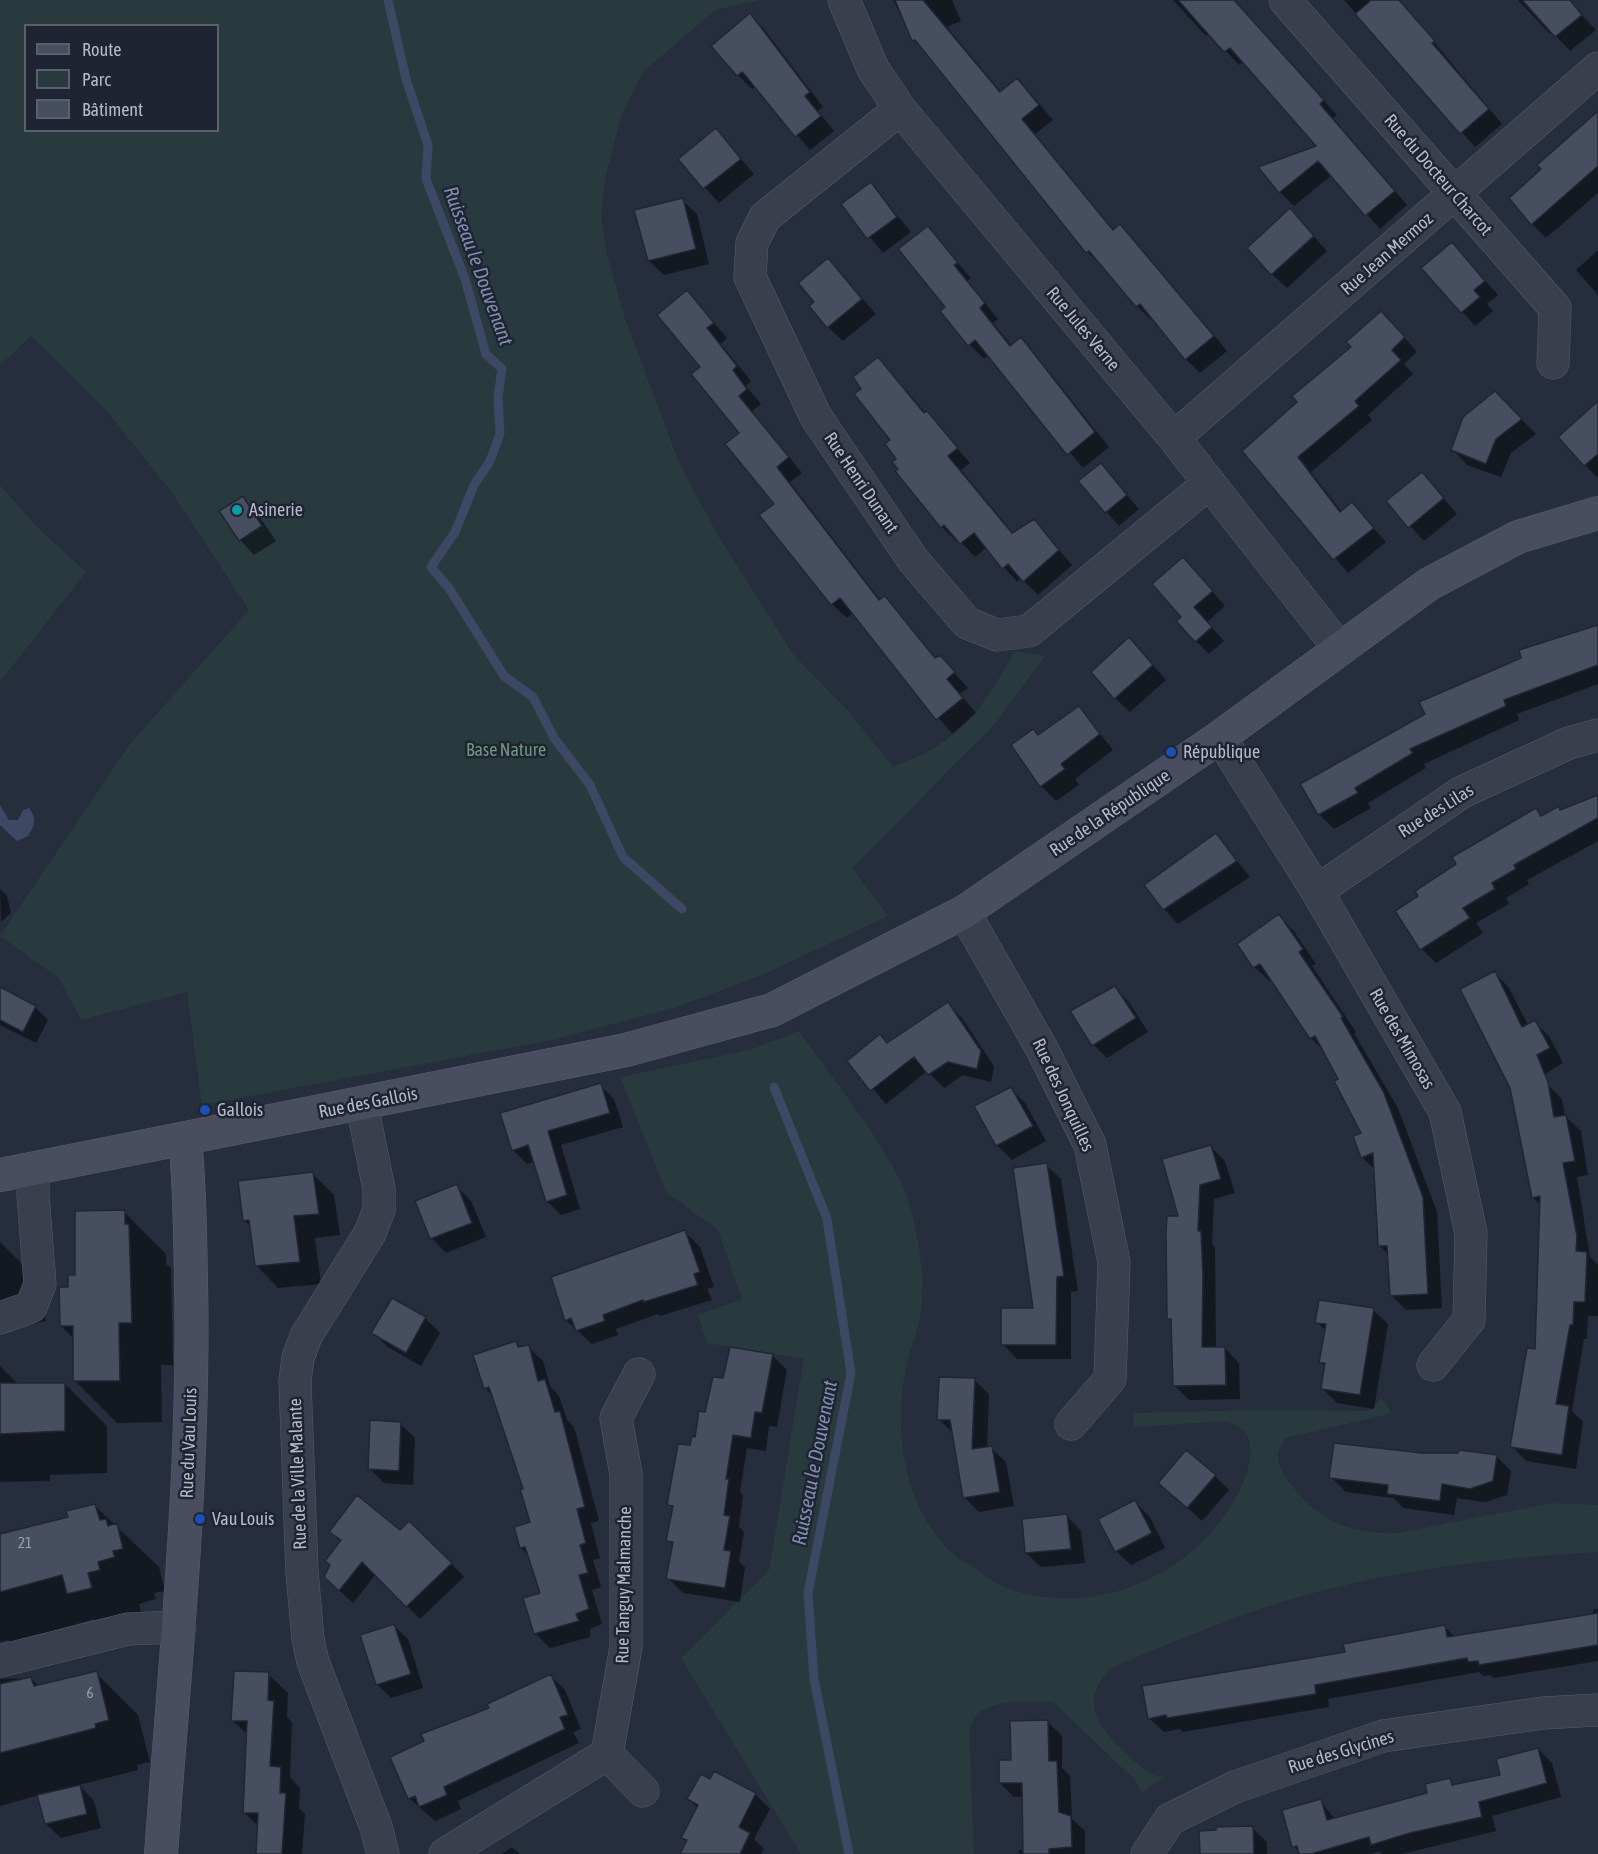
<!DOCTYPE html>
<html>
<head>
<meta charset="utf-8">
<style>
  body { margin:0 }
  #map { position:relative; width:1598px; height:1854px; overflow:hidden; background:#262d3d; font-family:"Asap Condensed",sans-serif }
  canvas { display:block }
  .legend { position:absolute; left:24px; top:24px; width:195px; height:108px; box-sizing:border-box; background:#1f2432; border:2px solid #5b606e; margin:0; padding:8px 10px; list-style:none; font-size:18px; color:#b6bac8 }
  .legend li { display:flex; align-items:center; gap:12px; height:30px }
  .legend b { width:30px; border:2px solid #5b606e }
</style>
</head>
<body>
<div id="map">
<canvas width="1598" height="1854"></canvas>
<ul class="legend">
<li><b style="height:8px;background:#484e60"></b>Route</li>
<li><b style="height:16px;background:#293a3f"></b>Parc</li>
<li><b style="height:16px;background:#474e60"></b>Bâtiment</li>
</ul>
</div>
<script>
const c = document.querySelector('canvas').getContext('2d');
c.lineJoin = 'round';
function fillPath(path, color) {
  c.fillStyle = color;
  c.fill(path, 'evenodd');
}
function trace(path, color, width, dash) {
  c.strokeStyle = color;
  c.lineWidth = width;
  c.lineCap = dash ? 'butt' : 'round';
  c.setLineDash(dash || []);
  c.stroke(path);
}
function label(font, color, halo, rows, align = 'center') {
  c.font = font + ' "Asap Condensed",sans-serif';
  c.lineWidth = 5;
  c.setLineDash([]);
  c.textBaseline = 'middle';
  c.strokeStyle = halo;
  c.fillStyle = color;
  for (const [text, x, y, turn = 0] of rows) {
    c.save();
    c.translate(x, y);
    c.rotate((+turn || 0) * Math.PI / 180);
    c.textAlign = isNaN(turn) ? turn : align;
    if (halo) c.strokeText(text, 0, 0);
    c.fillText(text, 0, 0);
    c.restore();
  }
}
const green = new Path2D(`
  M0 0H759L715 10 643 72 622 114 605 179 601 215 606 251 625 319 678 460 717 534 793 654 848 711 893 767C962 741 980 712 1015 651L1045 656 994 725 852 868 888 916 762 975 677 1007 552 1040 202 1105 187 992 81 1020 59 978 0 936 130 744 249 610 173 494 105 409 31 336 0 365ZM26 26H218V130H26Z
  M0 485 38 528 86 572 0 682Z
  M799 1031C833 1080 877 1132 903 1186 910 1202 915 1225 918 1243 923 1272 925 1301 917 1330 913 1344 907 1358 905 1372 894 1433 904 1506 950 1551 955 1557 963 1560 970 1565 983 1574 996 1585 1012 1590 1103 1620 1210 1568 1245 1478 1250 1465 1254 1443 1245 1431L1228 1421 1133 1427 1134 1413 1261 1410 1367 1411 1373 1409 1381 1398 1392 1413 1286 1438C1274 1453 1276 1464 1287 1479 1317 1521 1347 1534 1398 1533L1552 1503 1598 1505V1552C1486 1558 1367 1573 1260 1609 1210 1626 1161 1647 1111 1668 1078 1702 1098 1727 1127 1754 1139 1765 1149 1778 1166 1776L1142 1793 1136 1781 1053 1702C1024 1702 974 1695 969 1734L974 1854H801L681 1658 769 1570 804 1359 707 1343 698 1315 742 1299 718 1230 666 1192 620 1077 750 1050Z`);
const water = new Path2D(`
  M0 805 9 820H18L23 810 29 808C37 818 35 825 28 836L17 841 0 825Z`);
const shadow = new Path2D(`
  M893 0H952L961 21 947 27 1002 93 1017 81 1032 95 1053 120 1035 134 1114 231 1120 226 1135 241 1227 351 1200 373 1186 359 1154 319 1152 321 1137 306 1103 266 1087 252 929 54 913 40Z
  M1173 0H1233L1337 115 1333 118 1407 205 1380 229 1332 175 1294 206 1280 192 1319 147 1244 61 1239 65 1210 34 1206 36Z
  M1344 0H1399L1502 124 1475 147Z
  M1518 0H1567L1596 30 1570 51 1552 32 1550 34Z
  M750 15 764 29 823 107 818 111 834 131 810 150 756 86 752 89 738 75Z
  M1598 113V193L1546 238 1532 224 1544 169Z
  M716 130 754 174 719 203 680 159Z
  M871 184 911 232 883 253 843 205Z
  M682 200 697 214 709 264 664 275 649 261Z
  M1290 210 1327 251 1287 288 1272 274Z
  M927 228 971 278 967 281 998 319 993 323 1012 346 1021 339 1035 354 1109 447 1083 468 989 355 984 359 970 345 947 307Z
  M1452 244 1498 295 1487 304 1493 311 1475 326 1423 268Z
  M1598 250V295L1576 270Z
  M828 260 876 314 843 341 828 327 816 302Z
  M687 292 727 338 721 344 751 381 746 386 761 404 752 411 802 473 790 482 881 601 885 598 937 659 940 657 968 688 960 694 976 713 952 734 853 613 847 618 832 604 702 367Z
  M1394 326 1417 352 1404 364 1413 374 1368 415 1372 420 1311 472 1342 512 1352 504 1386 542 1348 573 1244 451Z
  M878 359 970 463 961 470 1014 534 1034 521 1072 565 1038 595 1021 578 1017 582 987 547 975 557 958 539 956 541 942 527 900 469 892 441 863 389Z
  M1495 393 1536 434 1511 453 1501 477 1467 465 1453 450Z
  M1598 411V478L1585 465Z
  M1101 465 1139 509 1119 526 1080 481Z
  M1422 474 1457 514 1424 541 1388 501Z
  M243 498 257 513 276 541 254 555 240 540Z
  M1196 572 1225 606 1207 622 1224 641 1209 654 1196 641 1183 617Z
  M1598 627V684L1517 714 1519 720 1424 764 1426 768 1368 803 1371 808 1334 829 1319 814 1302 784Z
  M1143 654 1166 680 1130 712 1115 698Z
  M1079 708 1113 750 1075 779 1079 785 1056 801 1041 786 1013 746 1038 736Z
  M1598 800V841L1527 880 1529 884 1506 898 1509 904 1476 923 1483 933 1436 963 1422 949 1397 911 1536 810 1543 817 1559 807 1562 811Z
  M1216 835 1250 877 1178 924 1164 909Z
  M0 889 7 896 11 913 1 922Z
  M1279 916 1293 930 1316 964 1312 966 1356 1032 1354 1033 1398 1108 1437 1212 1442 1308 1406 1310 1392 1296 1389 1255 1380 1246 1376 1171 1362 1157 1363 1134 1324 1051 1311 1038 1272 979 1269 981 1255 967 1239 945Z
  M1495 973 1509 988 1528 1025 1534 1022 1549 1036 1563 1063 1522 1088 1547 1084 1562 1099 1565 1116 1581 1131 1588 1175 1577 1177 1590 1257 1598 1265V1316H1588L1587 1339H1584L1572 1411 1583 1422 1576 1469 1526 1461 1512 1446 1537 1351 1541 1206 1533 1197Z
  M1115 988 1129 1002 1148 1032 1107 1058 1094 1045Z
  M0 989 35 1007 48 1020 36 1043 0 1025Z
  M948 1004 962 1018 994 1066 991 1082 963 1075 944 1088 927 1071 886 1104 849 1061 888 1044Z
  M600 1085 614 1099 623 1127 561 1145 580 1209 561 1215 547 1201 535 1161 527 1164 513 1150Z
  M1011 1089 1025 1103 1046 1141 1012 1160 997 1145Z
  M1211 1147 1225 1161 1235 1193 1214 1199 1212 1244 1215 1247 1216 1349 1225 1348 1239 1363 1240 1399 1189 1400 1174 1385 1173 1322 1168 1318 1180 1218Z
  M1046 1165 1061 1179 1078 1291 1071 1292V1359H1017L1003 1344 1034 1310Z
  M312 1173 334 1195 340 1235 315 1238 321 1284 278 1288 256 1265 251 1227 244 1220Z
  M456 1186 471 1201 486 1237 446 1253 432 1238Z
  M124 1212 166 1254V1264L171 1268 173 1365H161L162 1422 117 1423 75 1381 74 1339 61 1326 70 1288Z
  M685 1232 700 1247 714 1287 707 1289 712 1300 660 1316 658 1314 616 1329 618 1335 592 1344 566 1320Z
  M0 1242 34 1276 46 1321 0 1332Z
  M1373 1310 1388 1324 1374 1409 1337 1403 1322 1388 1326 1367 1321 1362 1326 1331 1317 1322Z
  M425 1318 440 1333 421 1366 388 1347 373 1333Z
  M516 1343 521 1348 528 1347 543 1361 550 1386 559 1396 567 1420 574 1427 599 1521 591 1523 600 1558 593 1560 601 1587 592 1590 602 1624 590 1629V1637L550 1648 535 1633 542 1594 530 1557 521 1548 532 1523 525 1490 494 1397 485 1388Z
  M772 1355 787 1370 777 1427 769 1426 766 1451 747 1448 740 1492 743 1495 739 1527 744 1532 739 1561 745 1567 740 1602 683 1593 668 1578 674 1546 668 1540 674 1509 669 1504 706 1413 725 1380Z
  M0 1366 18 1384H65L107 1426V1473L50 1475V1481L0 1482Z
  M974 1380 989 1394 987 1448H991L1006 1462 1014 1506 979 1512 964 1497 954 1434 939 1419Z
  M400 1424 415 1438 413 1485 384 1483 370 1469Z
  M1422 1454 1496 1456 1511 1471 1507 1495 1485 1502 1457 1498 1454 1515 1403 1508 1394 1498 1346 1492 1331 1477Z
  M1215 1476 1229 1490 1202 1521 1160 1483Z
  M1135 1502 1150 1517 1165 1548 1131 1565 1116 1551Z
  M95 1506 159 1567 165 1591 154 1593 156 1599 139 1604 141 1612 129 1615 110 1636 94 1619 56 1630 58 1637 28 1660 8 1640 0 1642V1535L70 1519Z
  M1067 1516 1081 1531 1085 1563 1041 1567 1026 1553Z
  M331 1532H400L446 1558 464 1577 420 1619 376 1574 353 1603 339 1590 341 1542Z
  M1598 1609V1661L1494 1678 1490 1675 1483 1676 1479 1672 1328 1699 1329 1707 1182 1732 1180 1729 1164 1732 1149 1718 1346 1653 1445 1627 1455 1637 1594 1615 1593 1610Z
  M394 1626 408 1639 423 1688 391 1698 377 1684Z
  M96 1673 138 1715 150 1762 137 1765 138 1770 79 1785 94 1801 101 1828 61 1838 46 1824 39 1795 0 1806V1679L31 1678 39 1686Z
  M268 1674 288 1693 287 1717 292 1722 290 1777 300 1788 299 1808 305 1814 302 1854H257L259 1827 244 1812 248 1735 232 1720Z
  M550 1675 565 1690 581 1729 573 1732 579 1743 458 1801 461 1809 435 1821 409 1798 426 1742Z
  M1048 1722 1062 1736V1768L1070 1776 1072 1819 1085 1831V1854H1019V1850H1025L1024 1796 1014 1797 1000 1783 1012 1761Z
  M1538 1749 1552 1763 1561 1797 1492 1816 1496 1831 1402 1854H1382L1379 1851 1371 1854H1301L1294 1846 1320 1801 1336 1820 1429 1794 1449 1780 1455 1786 1502 1776Z
  M755 1794 770 1809 754 1839 764 1849 761 1854H682L688 1842 683 1837 698 1809 689 1799Z
  M1252 1828 1267 1842V1854H1202Z
  M512 1847 520 1854H501Z`);
const stream = new Path2D(`
  M388 0 406 79 428 145 426 179 465 279 486 354 502 369 498 397 500 434 490 461 474 485 455 532 431 567 449 588 504 676 533 697 554 738 590 785 623 857 682 909
  M774 1087 827 1219 851 1373 808 1593 814 1679 849 1854`);
const building = new Path2D(`
  M895 0H923L1000 92 1017 78 1039 105 1022 119 1113 230 1120 224 1214 336 1185 360 1140 304 1136 307 1089 251 1086 253 915 40 912 41Z
  M1178 0H1234L1324 100 1320 104 1395 191 1365 216 1318 161 1279 193 1258 167 1316 146 1230 48 1224 52Z
  M1371 0H1399L1435 41 1432 43 1489 109 1460 134 1355 14Z
  M1522 0H1570L1582 15 1555 37Z
  M750 13 810 92 805 96 821 116 795 137 745 75 742 72 737 76 711 46Z
  M1598 111V166L1531 225 1509 198 1541 169 1537 165Z
  M716 128 741 159 703 189 678 159Z
  M871 182 897 217 867 239 841 204Z
  M683 198 696 249 648 261 634 210Z
  M1290 208 1314 236 1271 275 1247 248Z
  M928 226 958 263 954 265 985 303 980 308 1010 346 1021 337 1095 432 1067 455 975 340 968 346 940 311 945 307 898 249Z
  M1452 242 1485 281 1474 290 1480 297 1461 313 1421 268Z
  M828 258 862 299 827 328 809 306 814 302 798 283Z
  M687 290 714 323 707 328 737 366 733 370 747 389 739 396 789 457 777 467 879 600 885 596 935 658 940 655 955 672 947 679 963 698 936 720 840 598 831 605 759 515 774 504 725 444 739 433 691 374 700 367 657 315Z
  M1381 311 1405 337 1392 350 1401 360 1355 401 1359 406 1298 457 1340 512 1352 502 1374 528 1333 560 1242 451 1297 402 1292 396 1351 347 1346 342Z
  M878 357 924 413 927 411 958 448 948 456 1012 533 1034 519 1059 550 1023 582 1008 564 1002 569 974 533 960 544 944 525 941 528 895 471 898 469 892 462 896 459 885 444 890 440 854 394 861 389 853 377Z
  M1495 391 1522 419 1496 439 1486 464 1451 450 1463 417Z
  M1598 401V454L1584 466 1558 437Z
  M1101 463 1127 495 1105 513 1078 481Z
  M1422 472 1444 498 1408 528 1386 501Z
  M243 496 262 526 239 541 219 511Z
  M1183 557 1213 591 1194 607 1212 627 1195 642 1176 621 1181 617 1152 584Z
  M1598 625V665L1504 700 1506 706 1410 749 1413 753 1355 788 1358 793 1318 815 1300 784 1425 714 1419 702 1521 658 1519 650Z
  M1129 637 1153 665 1114 699 1091 672Z
  M1079 706 1100 734 1061 764 1065 769 1040 787 1011 745 1033 729 1038 735Z
  M1598 795V818L1514 865 1516 869 1492 883 1495 889 1463 908 1470 918 1420 950 1395 911 1418 896 1415 891 1456 864 1452 857 1536 808 1541 816 1559 806 1560 810Z
  M1216 833 1237 861 1163 910 1144 885Z
  M1279 914 1303 949 1299 952 1343 1017 1341 1018 1384 1093 1423 1197 1428 1294 1390 1296 1387 1246H1378L1373 1153 1361 1158 1353 1136 1361 1133 1334 1081 1338 1079 1315 1036 1310 1039 1260 964 1253 968 1237 944Z
  M1495 971 1522 1027 1535 1020 1550 1048 1537 1055 1548 1082 1554 1117 1566 1115 1575 1161 1563 1163 1577 1236 1576 1251 1587 1252 1585 1302H1574L1573 1325H1570L1556 1404 1569 1406 1562 1455 1510 1447 1527 1348 1535 1349 1540 1196 1532 1198 1510 1088 1460 989Z
  M1115 986 1136 1018 1092 1046 1070 1011Z
  M0 987 36 1006 23 1032 0 1020Z
  M948 1002 981 1051 977 1069 948 1062 928 1075 914 1057 870 1091 847 1061 880 1034 887 1043Z
  M601 1083 610 1113 548 1131 567 1195 546 1202 528 1145 512 1151 500 1113Z
  M1011 1087 1033 1126 996 1146 974 1106Z
  M1211 1145 1221 1179 1200 1185 1198 1231H1201L1203 1275 1202 1347H1225L1226 1385 1173 1386 1171 1319H1167L1166 1232 1167 1216H1178L1162 1159Z
  M1047 1163 1064 1276 1057 1277 1056 1345H1001V1308H1033L1013 1168Z
  M313 1172 319 1214 294 1216 300 1262 255 1266 249 1220 243 1221 238 1181Z
  M457 1184 472 1223 430 1239 415 1201Z
  M125 1210V1224H129L132 1323H119L120 1381H73V1326H60L59 1287H68V1275H75V1211Z
  M685 1230 700 1272 694 1274 698 1285 644 1302 643 1300 603 1315 605 1321 576 1331 571 1318 565 1321 551 1277Z
  M392 1298 426 1317 406 1353 371 1333Z
  M1319 1300 1374 1308 1360 1395 1321 1389 1325 1363H1319L1326 1324 1315 1323Z
  M516 1341 518 1347 529 1345 538 1381 545 1379 555 1412 560 1411 585 1507 577 1509 586 1543 580 1545 588 1573 579 1575 589 1609 576 1614 579 1621 534 1634 523 1598 540 1593 525 1547 520 1548 514 1527 530 1522 520 1489H523L489 1387 484 1389 473 1355Z
  M730 1347 773 1354 762 1413 755 1412 751 1438 733 1435 726 1479H729L724 1515 730 1516 724 1550 731 1551 725 1588 666 1579 673 1542 666 1541 673 1506 667 1505 678 1444 690 1445 692 1436 695 1437 699 1411 705 1412 713 1377 723 1378Z
  M939 1377 975 1378 972 1449 992 1446 1000 1492 963 1498 950 1420H937Z
  M0 1383H65V1431L0 1434Z
  M370 1420 401 1422 399 1471 368 1469Z
  M1334 1443 1422 1453H1458L1459 1450 1497 1455 1493 1481 1470 1489 1442 1484 1440 1501 1387 1494 1388 1485 1329 1478Z
  M1186 1450 1216 1475 1187 1508 1158 1483Z
  M357 1495 400 1530 409 1521 452 1563 406 1607 362 1562 339 1591 324 1577 330 1565 325 1561 341 1540 329 1532Z
  M1135 1500 1152 1533 1115 1552 1098 1519Z
  M95 1504 100 1520 106 1519 108 1526 117 1523 123 1549 113 1551 115 1557 98 1562 100 1570 88 1573 92 1588 67 1594 62 1575 0 1592V1534L68 1517 66 1511Z
  M1067 1514 1071 1549 1025 1553 1022 1519Z
  M1598 1613V1645L1479 1665 1478 1661 1468 1662 1467 1658 1315 1685 1316 1694 1167 1718 1166 1715 1148 1719 1142 1686 1345 1652 1343 1644 1445 1625 1447 1637Z
  M394 1624 411 1674 376 1685 360 1635Z
  M97 1671 109 1720 95 1724 96 1728 0 1753V1684L31 1677 34 1686Z
  M234 1671 269 1672 268 1700 274 1701 270 1766 281 1767 280 1793H286L282 1854H256L258 1813H243L247 1721H231Z
  M551 1674 568 1715 560 1717 565 1729 444 1787 447 1795 419 1807 415 1796 408 1799 390 1757 424 1741 421 1734 489 1708 487 1704Z
  M1048 1720 1049 1761H1057L1059 1812 1071 1816 1072 1847 1049 1849V1854H1023L1022 1783H999V1760H1011L1010 1721Z
  M1538 1748 1547 1783 1479 1802 1482 1817 1410 1833 1371 1845 1369 1837 1311 1854H1299L1297 1846 1292 1847 1282 1810 1321 1799 1327 1820 1427 1793 1425 1784 1450 1778 1452 1785 1500 1775 1496 1759Z
  M714 1771 756 1793 739 1827 750 1833 740 1854H680L687 1840 681 1838 698 1805 687 1799 701 1774 710 1779Z
  M80 1785 87 1814 45 1824 37 1795Z
  M1253 1826 1254 1854H1200L1199 1831 1216 1830V1827Z`);
const street = new Path2D(`
  M844 0 873 69 900 109 1174 438 1339 648
  M1285 0 1555 308 1553 363
  M900 109 765 217 752 243 750 277 816 417 913 560 967 623 997 635 1029 631 1208 484
  M1174 438 1598 68
  M1220 737 1317 891 1445 1112 1471 1233 1469 1320 1433 1365
  M1317 891 1462 792 1569 743 1598 735
  M964 912 1042 1049 1090 1145 1114 1262 1110 1379 1071 1424
  M362 1105 379 1189V1210L370 1233 306 1336 298 1358 295 1381 302 1572 308 1639 313 1662 376 1827 383 1854
  M0 1318 31 1307 40 1284 33 1195V1169
  M0 1661 128 1629 180 1627
  M607 1754 643 1791
  M445 1854 607 1754 626 1647V1474L616 1418 639 1374
  M1147 1854 1170 1819 1235 1787 1383 1736 1543 1713 1598 1710`);
const secondary = new Path2D(`
  M0 1175 626 1050 772 1010 964 912 1220 737 1429 584 1518 537 1598 513
  M161 1854C175 1662 195 1472 191 1279 190 1233 190 1186 185 1139`);
const markers = [
  [237,510,6,"#0f9aa8"],
  [1171,752,6,"#1a4fb4"],
  [205,1110,6,"#1a4fb4"],
  [200,1519,6,"#1a4fb4"]
];
const numberNames = [
  ["21",25,1543],
  ["6",90,1693]
];
const streetNames = [
  ["Rue du Docteur Charcot",1438,175,49],
  ["Rue Jean Mermoz",1387,254,-41],
  ["Rue Jules Verne",1083,329,50],
  ["Rue Henri Dunant",861,483,56],
  ["Rue des Lilas",1436,811,-32],
  ["Rue de la République",1110,813,-34],
  ["Rue des Mimosas",1402,1039,60],
  ["Rue des Jonquilles",1063,1095,65],
  ["Rue des Gallois",368,1103,-11],
  ["Rue du Vau Louis",189,1443,-88],
  ["Rue de la Ville Malante",298,1474,-92],
  ["Rue Tanguy Malmanche",624,1585,-89],
  ["Rue des Glycines",1341,1752,-17]
];
const poiNames = [
  ["Asinerie",249,510],
  ["République",1183,752],
  ["Gallois",217,1110],
  ["Vau Louis",212,1519]
];
const parkNames = [
  ["Base Nature",506,750]
];
const waterNames = [
  ["Ruisseau le Douvenant",478,266,70],
  ["Ruisseau le Douvenant",815,1463,-79]
];
fillPath(green, '#293a3f');
fillPath(water, '#3d4864');
fillPath(shadow, '#0007');
trace(stream, '#3d4864', 9);
fillPath(building, '#474e60');
trace(building, '#212634', 1.5);
trace(street, '#585d6b', 33);
trace(secondary, '#585d6b', 34);
trace(street, '#3a3f4d', 32);
trace(secondary, '#484e60', 33);
for (const [x, y, r, color] of markers) {
  const dot = new Path2D();
  dot.arc(x, y, r, 0, 2 * Math.PI);
  c.fillStyle = color;
  c.fill(dot);
  trace(dot, '#1f2432', 2);
}
label('15px', '#9a9fae', null, numberNames);
label('18px', '#b6bac8', '#1f2432', streetNames);
label('18px', '#b6bac8', '#1f2432', poiNames, 'left');
label('18px', '#6f977d', '#1f2432', parkNames);
label('italic 20px', '#7f8dad', '#1f2432', waterNames);
</script>
</body>
</html>
